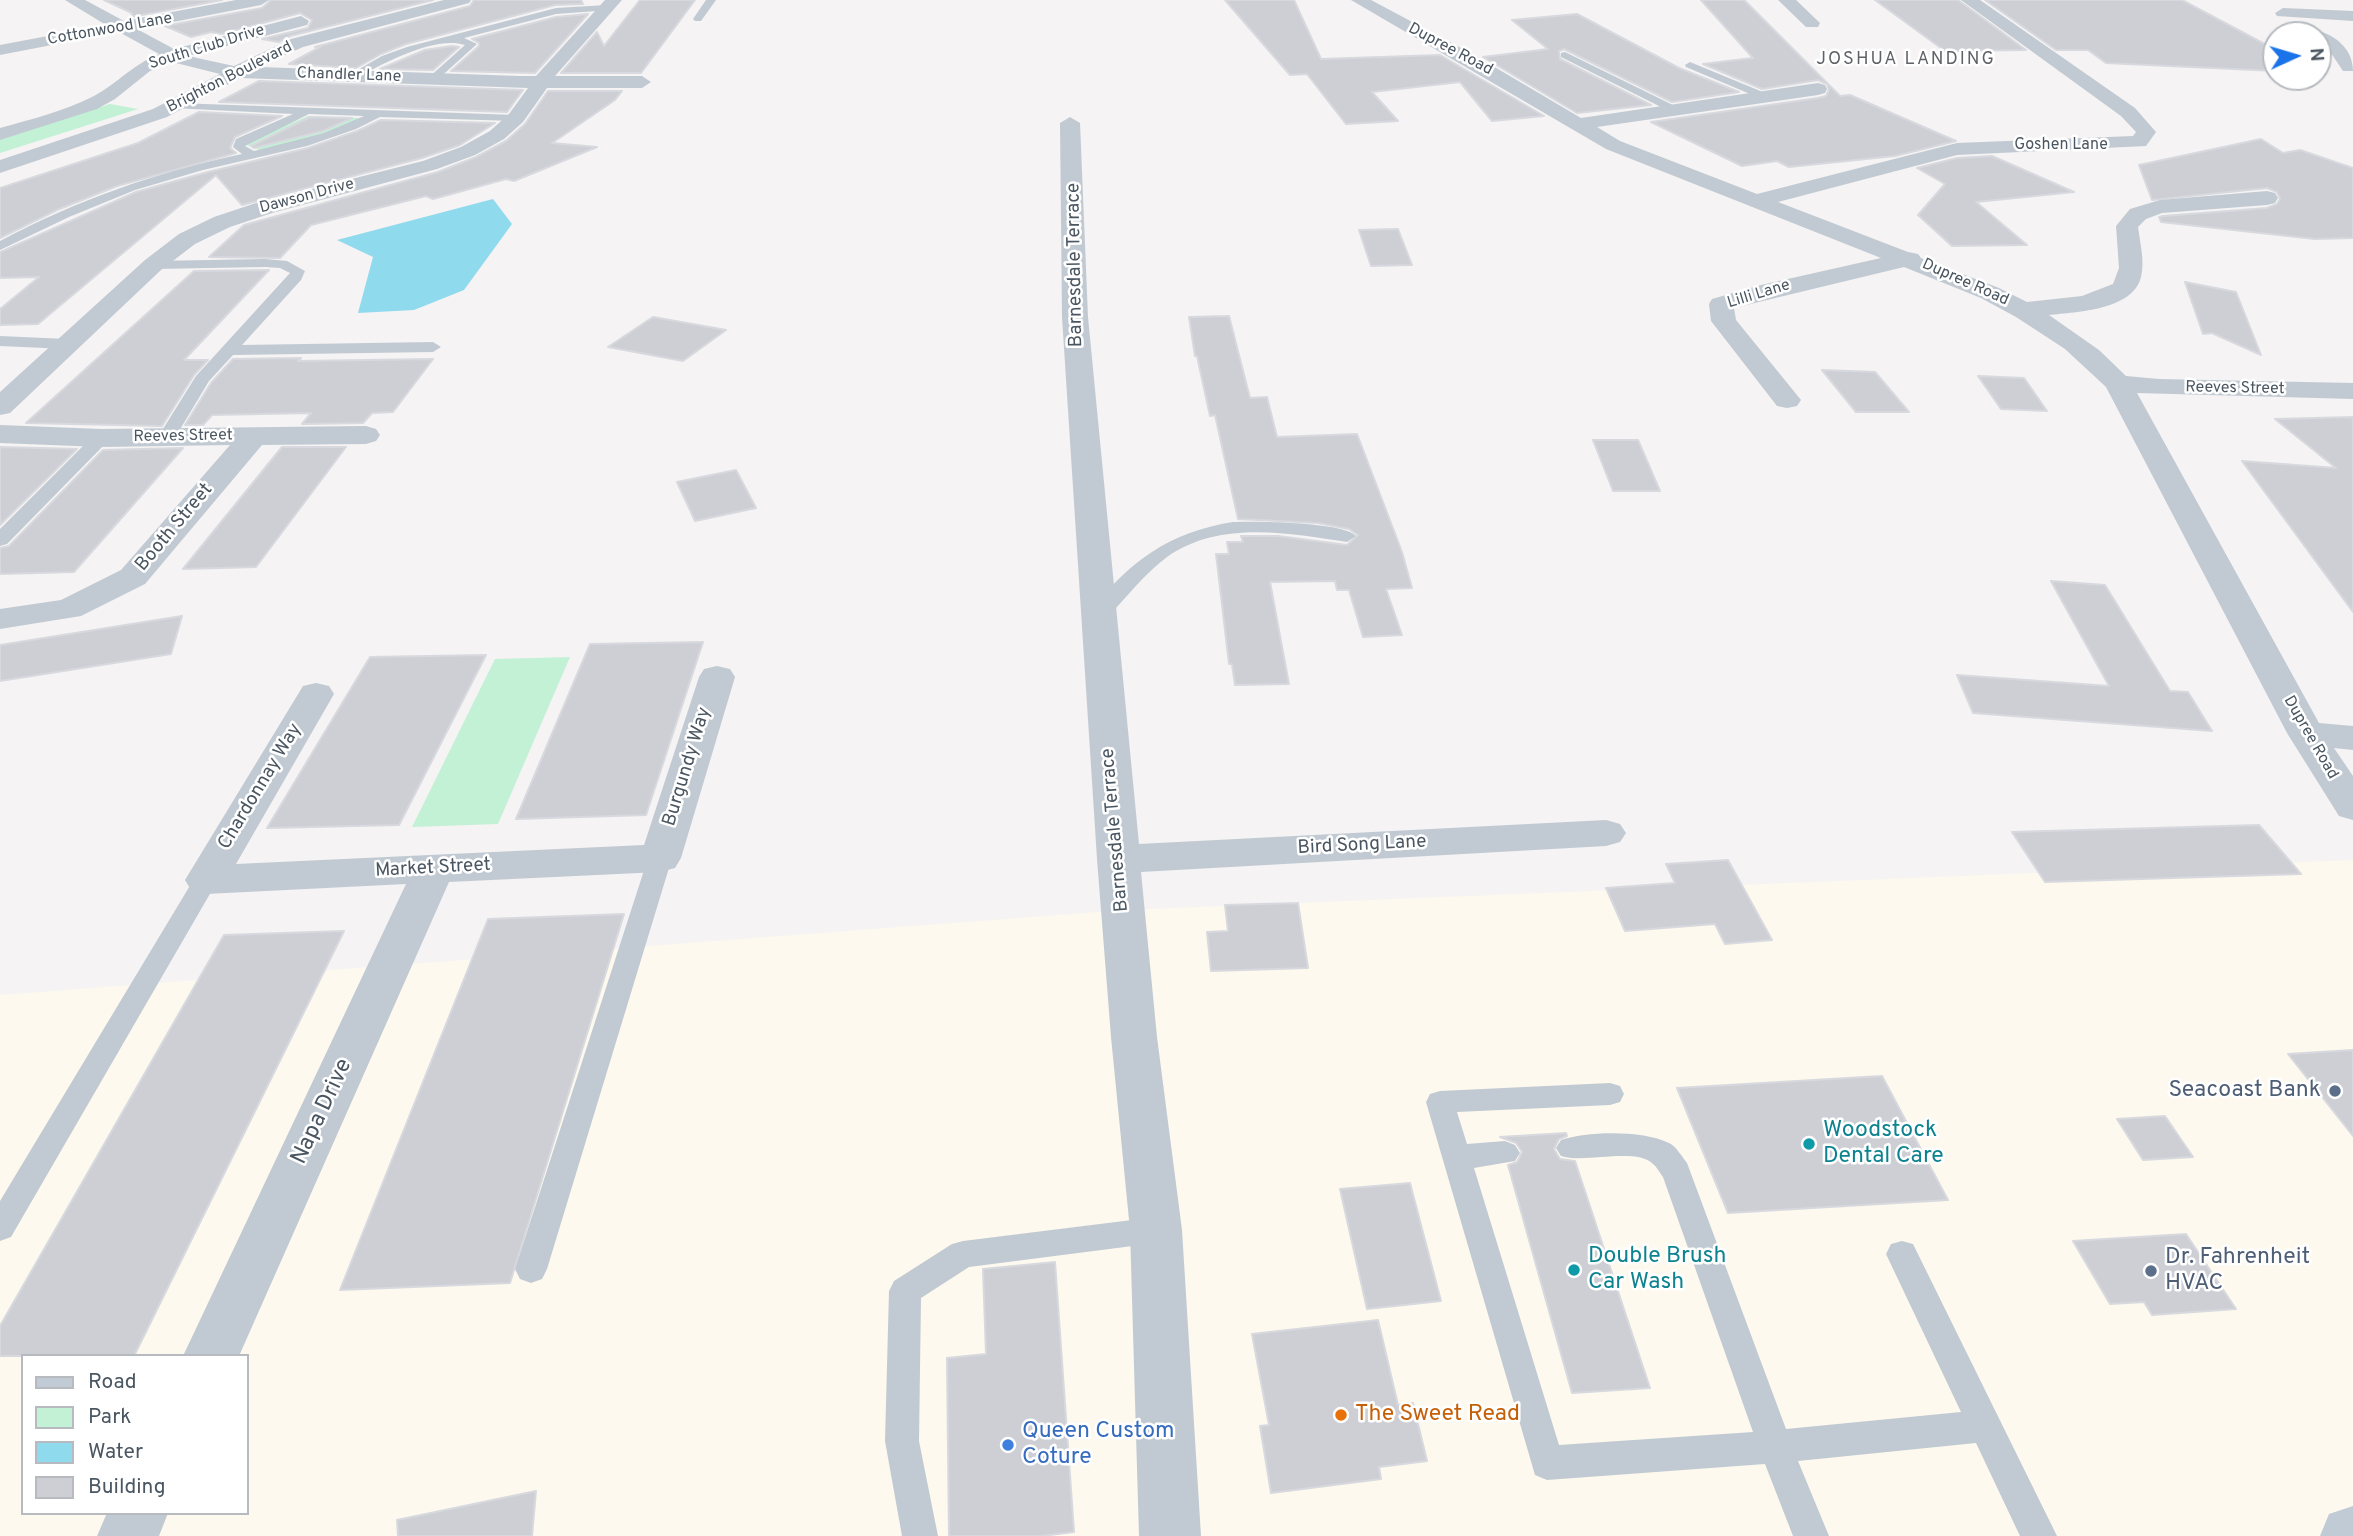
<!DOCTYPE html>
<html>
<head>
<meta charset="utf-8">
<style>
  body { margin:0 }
  #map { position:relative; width:2353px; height:1536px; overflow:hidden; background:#f5f3f3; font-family:Overpass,sans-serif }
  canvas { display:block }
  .legend { position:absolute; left:21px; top:1354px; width:228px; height:161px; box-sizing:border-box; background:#fff; border:2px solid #b7bbc0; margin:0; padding:9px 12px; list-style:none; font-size:21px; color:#4a5661 }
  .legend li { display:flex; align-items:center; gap:14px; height:35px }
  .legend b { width:35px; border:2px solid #b7bbc0 }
  .north { position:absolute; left:2262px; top:21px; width:70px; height:70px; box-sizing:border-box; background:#fff; border:2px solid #b7bbc0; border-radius:50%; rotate:86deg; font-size:19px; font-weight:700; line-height:28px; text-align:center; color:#4a5661 }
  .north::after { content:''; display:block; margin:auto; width:24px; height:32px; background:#1a73e8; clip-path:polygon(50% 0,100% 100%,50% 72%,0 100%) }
</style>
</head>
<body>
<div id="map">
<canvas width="2353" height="1536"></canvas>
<ul class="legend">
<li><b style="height:9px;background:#c1cbd6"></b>Road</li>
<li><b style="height:19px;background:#c3f1d5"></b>Park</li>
<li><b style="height:19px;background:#90daee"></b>Water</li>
<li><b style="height:19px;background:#cdcfd5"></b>Building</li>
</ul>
<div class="north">N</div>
</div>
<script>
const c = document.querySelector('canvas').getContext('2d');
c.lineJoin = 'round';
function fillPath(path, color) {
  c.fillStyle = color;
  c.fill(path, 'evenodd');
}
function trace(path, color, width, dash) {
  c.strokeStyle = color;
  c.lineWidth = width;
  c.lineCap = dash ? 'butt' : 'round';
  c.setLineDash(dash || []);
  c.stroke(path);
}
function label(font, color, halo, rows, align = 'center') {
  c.font = font + ' Overpass,sans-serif';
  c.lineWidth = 5;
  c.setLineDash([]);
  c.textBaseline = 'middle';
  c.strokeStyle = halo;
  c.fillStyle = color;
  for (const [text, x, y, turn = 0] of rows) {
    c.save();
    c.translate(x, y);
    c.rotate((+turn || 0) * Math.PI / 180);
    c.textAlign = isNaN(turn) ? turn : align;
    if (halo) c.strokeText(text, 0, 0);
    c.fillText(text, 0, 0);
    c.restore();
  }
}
const commercial = new Path2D(`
  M2353 860V1536H0V995L1125 910ZM23 1356H247V1513H23Z`);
const green = new Path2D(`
  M110 104 138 109 0 153V139Z
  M308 116 360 118 331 134 259 150 247 145 251 140Z
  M570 657 498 824 412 827 495 659Z`);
const water = new Path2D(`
  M493 199 512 224 464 290 414 310 358 313 373 257 337 240Z`);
const building = new Path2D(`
  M104 0H222L131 17 132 13Z
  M271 0H433L290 36 279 42 262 39 308 28 312 20 300 13 222 34 211 32 191 37 165 26 262 8Z
  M474 0H581L583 4 555 5 406 44 381 54 356 68 289 64 320 47H315L470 6Z
  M640 0H695L641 73H561L597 32 604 46Z
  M1225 0H1294L1321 59 1440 55 1544 116 1492 121 1460 82 1372 92 1398 121 1346 124 1307 74 1290 75Z
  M1701 0H1744L1840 96 1850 95 1956 141 1895 156 1789 167 1777 161 1742 166 1651 122 1818 98 1826 96 1829 90 1827 84 1818 80 1762 89 1703 64 1753 58Z
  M1875 0H1958L2026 50 1945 51Z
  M1985 0H2182L2276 50V71L2106 63 2088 50H2056Z
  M588 14 535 73 451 71 479 46V43L472 39 556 17Z
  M1577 14 1679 68 1739 92 1672 102 1564 49 1559 51 1560 59 1651 105 1577 113 1483 57 1548 49 1512 20Z
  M452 46 459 47 433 70 380 69 425 50Z
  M259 81 523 90 507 112 219 102Z
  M548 91H622L615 100 552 143 597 147 514 181 506 179 433 199 426 196 311 225 280 258 209 257 244 225 438 172 476 157 506 141 525 124Z
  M199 112 282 116 235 137 230 148 236 153 117 186 57 210 0 238V188L138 143Z
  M310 117 352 118 323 131 254 148 251 146Z
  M381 120 495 123 460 145 422 158 242 205 216 175 38 324 0 325V309L39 277 0 278V252L136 192 204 173 308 148 357 131Z
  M2261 139 2283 153 2300 150 2353 168V238L2315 239 2161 222 2159 217 2163 216 2267 208 2277 204 2280 199 2277 192 2267 188 2152 200 2139 165Z
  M1992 156 2074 192 1976 202 2027 245 1952 246 1918 215 1945 184 1917 168 1957 158Z
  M1398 229 1412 265 1371 266 1359 230Z
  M269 270 184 360H208L194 375 162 426 26 423 194 271Z
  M2185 282 2236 292 2261 355 2212 333 2203 334Z
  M1229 316 1250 398 1267 397 1277 437 1357 434 1402 552 1412 588 1386 589 1402 635 1363 637 1349 590H1337L1335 581 1270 582 1289 684 1235 685 1232 664H1229L1216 554H1229L1227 542H1243L1241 536H1278L1347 545 1358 535 1349 529 1318 523 1238 519 1215 415 1210 416 1197 356H1195L1189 317Z
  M653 317 726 330 683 361 608 347Z
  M301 358 298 361 433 359 393 412 372 413 363 423 302 424 311 413 212 415 203 425H185L211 383 233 359Z
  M1822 370 1875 372 1909 412H1856Z
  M1978 376 2024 378 2047 411 2001 409Z
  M2353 417V612L2242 461 2336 468 2275 419Z
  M1593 440H1638L1660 491H1613Z
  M0 447 77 449 0 525Z
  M282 447H346L256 567 183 569Z
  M183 448 74 572 0 574V548L9 546 103 450Z
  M736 470 756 508 695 521 677 482Z
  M2051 581 2105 585 2170 691 2188 692 2212 731 1973 713 1957 675 2109 686Z
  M182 616 171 654 0 681V645Z
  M703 642 646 815 516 819 590 644Z
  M486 655 399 825 267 828 370 657Z
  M2259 825 2301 874 2045 882 2012 832Z
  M1728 860 1772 940 1725 944 1715 924 1625 931 1606 888 1675 883 1666 864Z
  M1298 903 1308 968 1211 971 1207 932 1228 931 1225 905Z
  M624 914 510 1283 340 1290 488 919Z
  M344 931 134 1356H0V1326L224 935Z
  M2353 1050V1136L2288 1054Z
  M1882 1076 1948 1200 1728 1213 1677 1088Z
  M2165 1116 2193 1157 2143 1160 2117 1119Z
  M1566 1133 1567 1136 1559 1139 1554 1149 1560 1159 1575 1161 1650 1388 1572 1393 1508 1165 1517 1162 1522 1152 1516 1143 1500 1137Z
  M1410 1183 1441 1301 1367 1309 1340 1189Z
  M2186 1234 2236 1309 2152 1315 2144 1302 2110 1304 2073 1241Z
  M1055 1262 1074 1532 1042 1536H949L947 1358 986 1354 983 1269Z
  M1378 1320 1398 1405 1413 1403 1427 1461 1379 1467 1381 1479 1271 1493 1260 1426 1269 1425 1252 1334Z
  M536 1491 532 1536H398L397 1520Z`);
const lane = new Path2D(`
  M706 0H716L701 21H695L693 19Z
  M607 5 612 8 610 10 556 14 464 38 477 44 436 81 427 79 465 45C434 35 383 64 356 78L347 76 382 56 407 47 556 8Z
  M1565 52 1679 108 1681 110 1671 112 1561 57V53Z
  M1690 62 1770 95 1772 97 1762 99 1686 67 1685 65Z
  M176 103 516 115 522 118 516 121 380 117 356 129 307 146 203 170 135 190 69 217 0 250V241C77 200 157 172 242 154L233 147 236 139 293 114 172 108V104ZM309 114 364 116 324 133 254 151 245 146Z
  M265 259 287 261 305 271 301 280 242 345 433 342 441 347 433 352 233 355 209 381 173 441H161L158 437 196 376 290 273 280 268 265 267 153 269 146 265 153 261Z
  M0 336 67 339 75 344 67 349 0 346Z
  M101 433 110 438 107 442 7 544 0 546V529L95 434Z
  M1233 522C1254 521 1345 522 1356 536L1347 542C1289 533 1219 520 1167 557 1144 574 1126 598 1106 619H1092L1089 615C1126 562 1170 532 1233 522Z
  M660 850 669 852 672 858 547 1269 542 1279 531 1283 520 1279 515 1269 648 858 651 852Z
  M206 872 215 874 218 880 11 1237 0 1241V1201L197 874Z
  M1610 1083 1620 1086 1624 1094 1620 1102 1610 1105 1457 1112 1467 1144 1505 1141 1515 1145 1520 1153 1515 1161 1474 1168 1559 1445 1753 1432 1663 1177C1660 1173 1657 1167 1653 1164 1636 1147 1584 1164 1561 1156L1556 1148 1561 1140C1587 1131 1643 1130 1669 1143 1676 1146 1682 1157 1687 1163L1786 1429 1961 1412 1886 1254 1891 1244 1902 1241 1913 1244 2057 1536H2020L1976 1443 1798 1461 1829 1536H1793L1765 1464 1547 1480 1535 1475 1426 1102 1430 1094 1440 1091Z
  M1156 1217 1167 1221 1171 1230 1167 1239 1156 1243 969 1267 921 1298 919 1441 938 1536H902L885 1441 889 1291 894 1281 952 1244 963 1241Z`);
const street = new Path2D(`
  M65 0H85L124 21 236 0H269L261 5 137 29 174 49 301 16 309 21 307 25 188 56 234 66 291 39 444 0H471L469 3 303 47 259 67 519 76H536L605 0H622L555 76H642L651 82 642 88H547L523 122 504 139 475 155 437 169 272 213 230 227 195 244 161 270 10 413 0 415V392L145 260 179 234 214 217 256 203 423 161 461 147 490 131 509 114 528 88 240 78 167 117 0 173V160L153 109 220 74 172 62 150 71 115 99 97 109 0 140V128C32 119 65 111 94 96 118 83 132 65 159 54L119 32 0 55V45L106 25Z
  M1351 0H1371L1476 56 1581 118 1818 83 1825 85 1827 89 1825 93 1818 95 1597 127 1620 141 1757 194 1957 143 2133 136 2136 132 2121 116 1961 0H1980L2135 108 2156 132 2146 146 1957 155 1778 202 1908 252 1918 254 1921 258 1999 288 2027 302 2082 296 2113 284 2119 268 2116 226 2130 209 2160 200 2267 191 2275 193 2278 198 2275 203 2267 205 2162 213 2146 219 2138 227C2140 243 2145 261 2141 277 2133 310 2077 312 2049 315L2099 350 2126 376 2159 379 2353 383V399L2137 393 2319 723 2353 726V750L2334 748 2353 776V820L2339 816 2287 733 2106 387 2065 349 2016 317 1981 298 1904 267 1734 308 1736 320 1801 400 1797 406 1787 408 1777 406 1711 321 1709 304 1712 299 1761 285 1881 258 1606 149Z
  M1778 0H1796L1820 23 1818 27H1806Z
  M2283 8 2353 11V21L2277 16 2275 13Z
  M2318 31C2338 36 2353 51 2353 71H2343L2329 50 2318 43V35H2310Z
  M1070 117 1080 123 1088 317 1139 844 1606 820 1620 824 1626 833 1620 842 1606 846 1141 872 1157 1037 1182 1230 1201 1536H1139L1130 1230 1111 1037 1097 859 1062 317 1060 123Z
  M0 425 101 429 366 426 376 429 380 435 376 441 366 444 262 445 145 584 81 616 0 629V609L61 600 121 570 230 445 101 447 0 443Z
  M717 666 730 669 735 677 681 858 675 868 660 872 449 882 239 1356H183L406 884 206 894 191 890 185 880 303 686 316 683 329 686 334 694 236 864 644 845 699 677 704 669Z
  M107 1513H168L159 1536H97Z`);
const secondary = new Path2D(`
  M2353 1506V1536H2320L2329 1514Z`);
const markers = [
  [2335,1091,7,"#5c6f8a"],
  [1809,1144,7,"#0f9aa8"],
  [1574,1270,7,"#0f9aa8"],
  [2151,1271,7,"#5c6f8a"],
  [1341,1415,7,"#e8710a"],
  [1008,1445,7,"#3f7fe0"]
];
const farStreetnames = [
  ["Cottonwood Lane",110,30,-10],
  ["South Club Drive",207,48,-17],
  ["Dupree Road",1450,50,28],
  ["Chandler Lane",349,76,2],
  ["Brighton Boulevard",230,78,-27],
  ["Goshen Lane",2061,146],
  ["Dawson Drive",307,197,-15],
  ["Dupree Road",1965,283,24],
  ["Lilli Lane",1759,295,-17],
  ["Reeves Street",2235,389,1],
  ["Reeves Street",183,437,-1],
  ["Dupree Road",2310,738,60]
];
const farNeighbourhoodnames = [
  ["JOSHUA LANDING",1906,60]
];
const streetNames = [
  ["Barnesdale Terrace",1076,265,-91],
  ["Booth Street",175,528,-50],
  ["Burgundy Way",688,767,-73],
  ["Chardonnay Way",261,787,-59],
  ["Barnesdale Terrace",1116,830,-95],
  ["Bird Song Lane",1362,846,-3],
  ["Market Street",433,869,-3]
];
const nearServicenames = [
  ["Seacoast Bank",2321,1091],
  ["Dr. Fahrenheit",2165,1258,"left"],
  ["HVAC",2165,1284,"left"]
];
const nearStreetnames = [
  ["Napa Drive",323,1112,-65]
];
const nearCulturenames = [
  ["Woodstock",1823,1131],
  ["Dental Care",1823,1157],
  ["Double Brush",1588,1257],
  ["Car Wash",1588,1283]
];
const nearFoodnames = [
  ["The Sweet Read",1355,1415]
];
const nearShopnames = [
  ["Queen Custom",1022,1432],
  ["Coture",1022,1458]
];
fillPath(commercial, '#fdf9ef');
fillPath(green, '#c3f1d5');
fillPath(water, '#90daee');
fillPath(building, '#cdcfd5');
trace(building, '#d7d9de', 2);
fillPath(lane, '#c1cad2');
fillPath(street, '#c1cad2');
fillPath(secondary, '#c1cbd6');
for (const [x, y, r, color] of markers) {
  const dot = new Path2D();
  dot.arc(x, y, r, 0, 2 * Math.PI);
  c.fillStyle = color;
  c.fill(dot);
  trace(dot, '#fff', 2.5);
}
label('16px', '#4a5661', '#fff', farStreetnames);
c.letterSpacing = '2px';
label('18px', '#5f6368', '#fff', farNeighbourhoodnames);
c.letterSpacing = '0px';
label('19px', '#4a5661', '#fff', streetNames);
label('23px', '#4e5e75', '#fff', nearServicenames, 'right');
label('23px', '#4a5661', '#fff', nearStreetnames);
label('23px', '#0d838f', '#fff', nearCulturenames, 'left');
label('23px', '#c56008', '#fff', nearFoodnames, 'left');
label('23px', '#366cbe', '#fff', nearShopnames, 'left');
</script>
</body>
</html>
